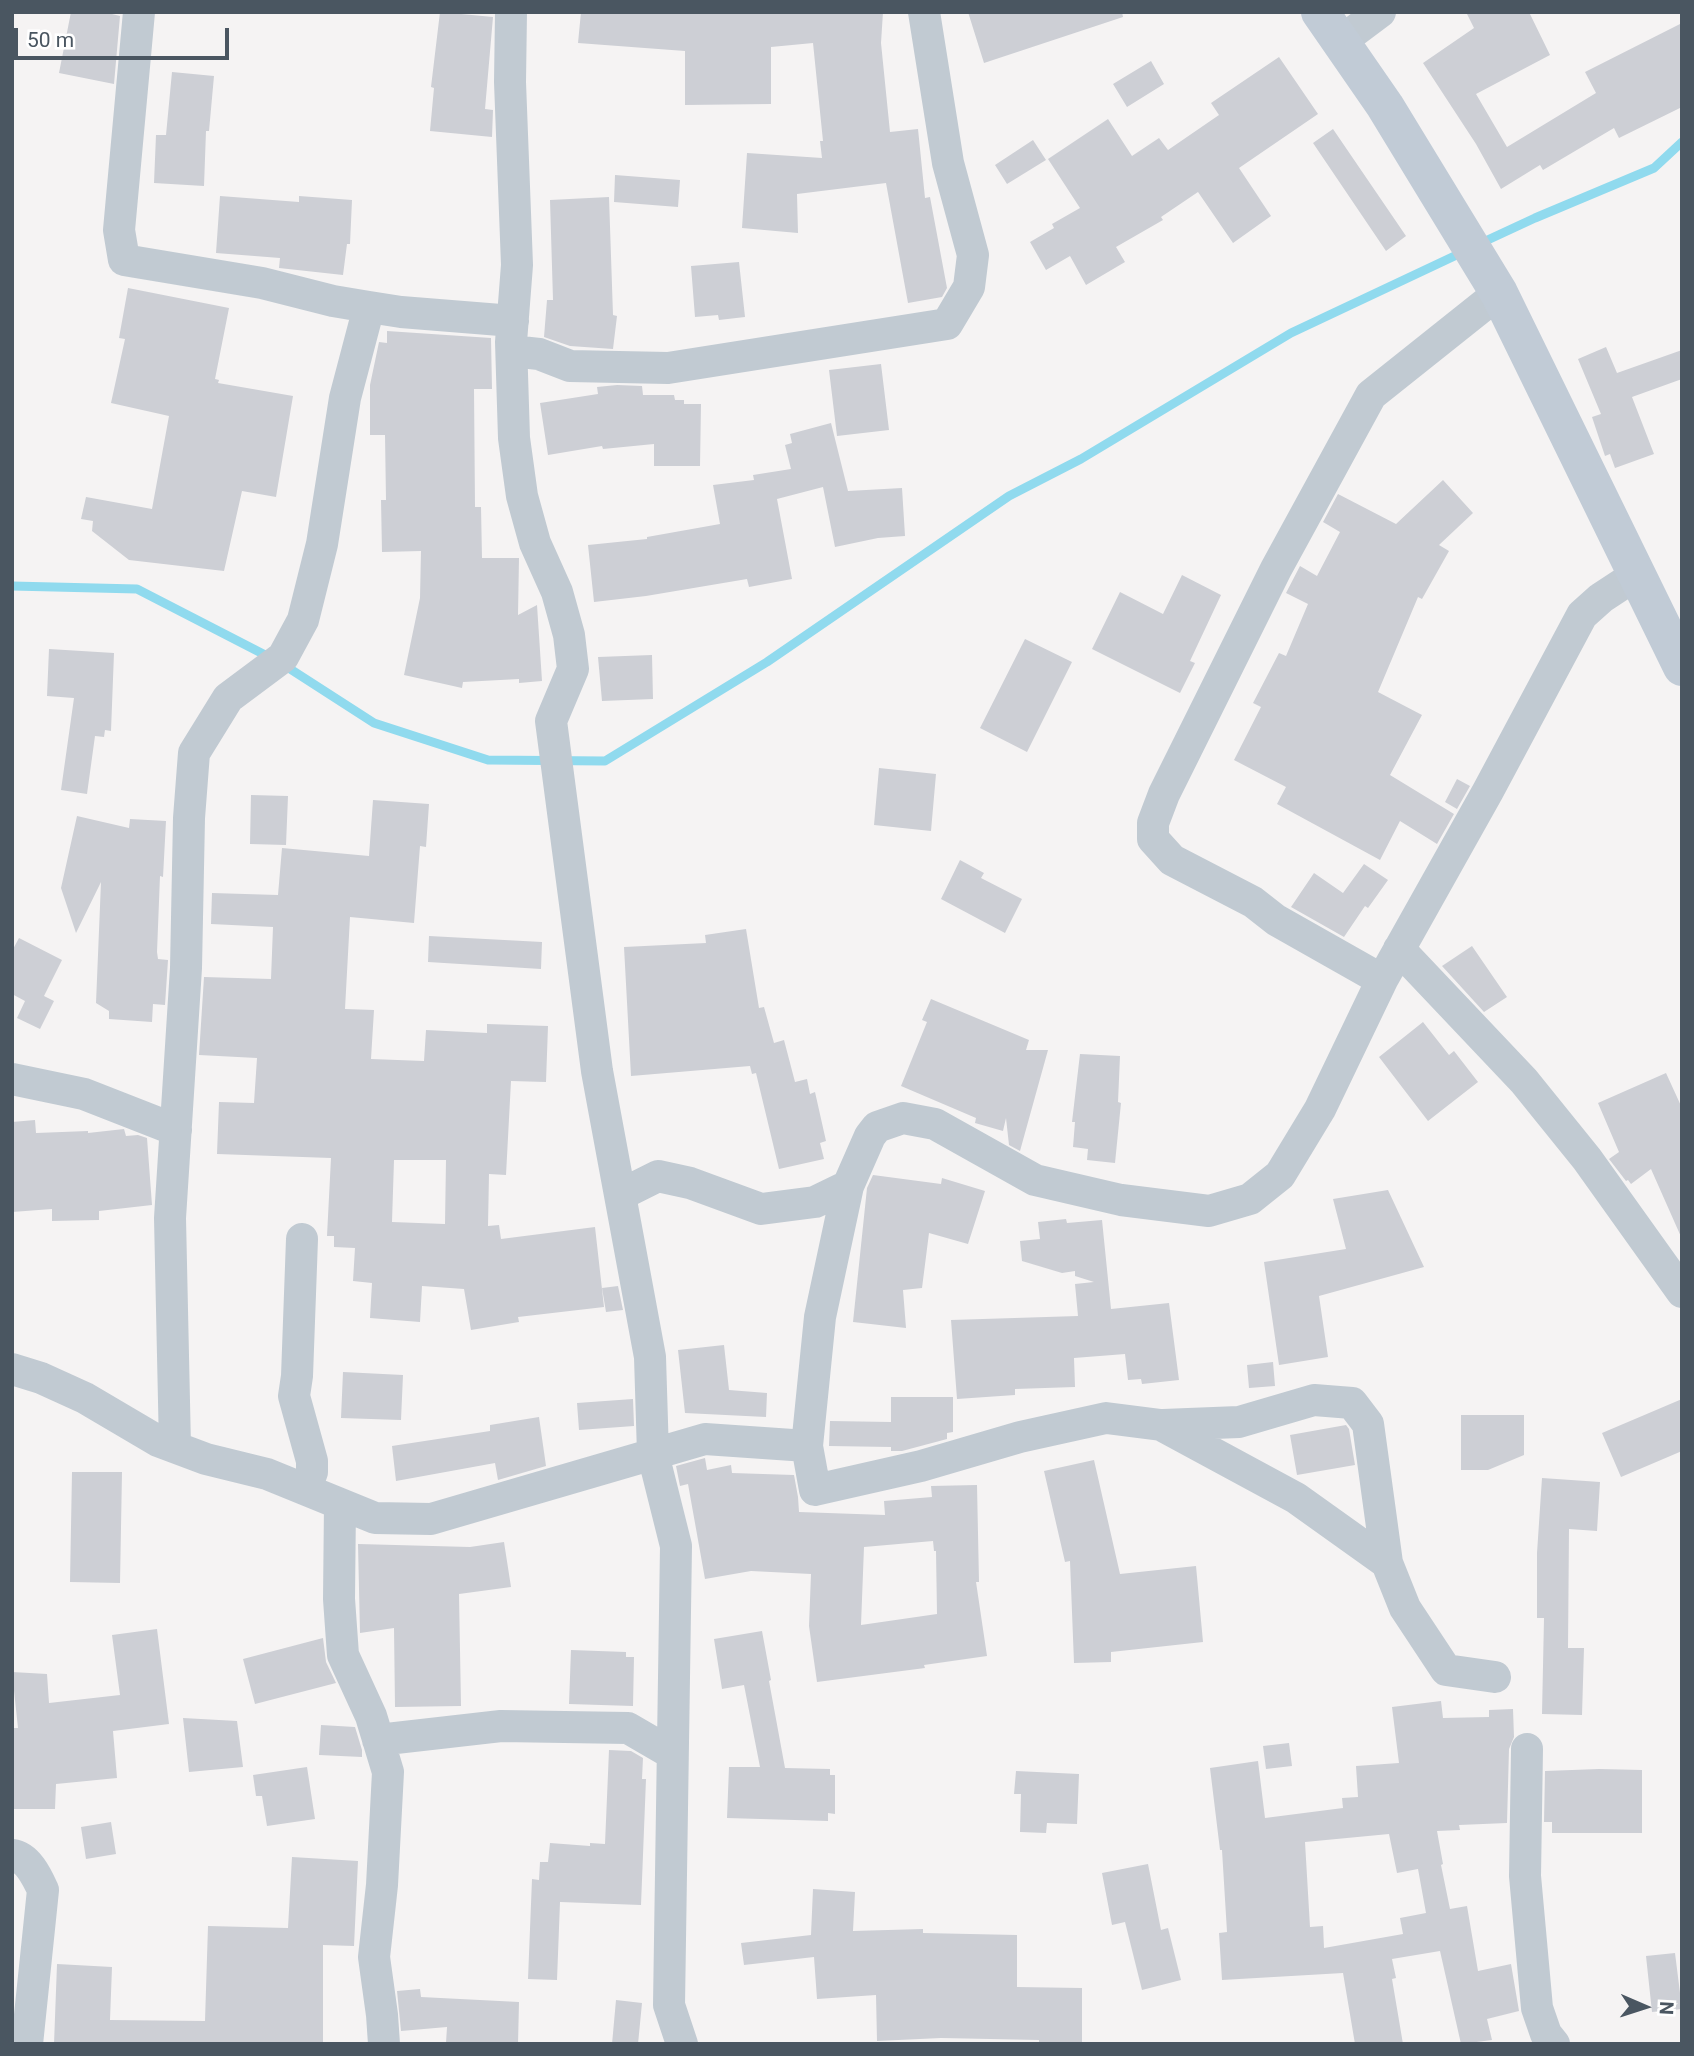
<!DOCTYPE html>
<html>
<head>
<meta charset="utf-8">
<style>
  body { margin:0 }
  #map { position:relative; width:1694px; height:2056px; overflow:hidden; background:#f5f3f3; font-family:Roboto,sans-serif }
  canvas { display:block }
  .frame { position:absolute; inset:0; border:14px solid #4a5661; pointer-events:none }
  .north { position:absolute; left:1610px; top:1972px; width:70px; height:70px; -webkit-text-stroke:5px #fff; paint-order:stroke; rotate:93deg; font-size:19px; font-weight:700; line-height:28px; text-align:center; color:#4a5661 }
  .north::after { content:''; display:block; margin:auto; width:24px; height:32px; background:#4a5661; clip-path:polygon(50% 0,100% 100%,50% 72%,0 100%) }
  .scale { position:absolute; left:14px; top:28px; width:215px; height:32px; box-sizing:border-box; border:4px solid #4a5661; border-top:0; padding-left:9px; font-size:21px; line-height:24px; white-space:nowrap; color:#4a5661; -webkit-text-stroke:5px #fff; paint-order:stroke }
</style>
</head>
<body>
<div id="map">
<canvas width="1694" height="2056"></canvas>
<div class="frame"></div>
<div class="north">N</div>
<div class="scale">50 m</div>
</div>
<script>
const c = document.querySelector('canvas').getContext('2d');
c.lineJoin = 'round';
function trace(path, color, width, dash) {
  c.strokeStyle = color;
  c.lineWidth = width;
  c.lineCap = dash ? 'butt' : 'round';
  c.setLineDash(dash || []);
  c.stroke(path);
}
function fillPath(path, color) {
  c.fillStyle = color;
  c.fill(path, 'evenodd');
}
const stream = new Path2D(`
  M1479 244 1535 218 1654 168 1682 142
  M12 586 137 589 271 658
  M284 665 374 723 488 760 605 761 767 662 1009 496 1081 459 1291 333 1463 252`);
const building = new Path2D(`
  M71 12H104L120 16 114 84 59 73Z
  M440 12 493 17 485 109 493 110 492 137 430 131 434 88 431 87Z
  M581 12H883L881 43 890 132 918 129 925 198 930 197 947 288 942 297 908 303 886 183 797 194 798 233 742 228 747 153 822 158 820 141H823L813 43 771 47V104L685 105V51L578 43Z
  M968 12H1122L1123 17 984 63Z
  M1466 12H1529L1550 55 1476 94 1507 147 1596 93 1585 72 1682 23V107L1619 138 1614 128 1543 170 1540 165 1501 189 1476 144 1423 63 1474 28Z
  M1279 57 1318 114 1239 168 1271 216 1233 243 1198 192 1161 217 1163 220 1116 247 1125 262 1086 285 1070 256 1046 270 1030 242 1054 228 1052 224 1080 208 1048 159 1108 119 1132 156 1159 138 1168 150 1219 115 1211 103Z
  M1151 61 1164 84 1127 107 1113 84Z
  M172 72 214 76 209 131H206L204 186 154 183 156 135H166Z
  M1333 129 1406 236 1386 251 1313 143Z
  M1033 140 1046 160 1007 184 995 165Z
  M615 175 680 180 678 207 614 202Z
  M220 196 299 202V196L352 200 350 244H347L343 275 279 268 280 258 216 253Z
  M609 197 613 315 617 316 613 349 570 346 544 337 547 300H553L550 200Z
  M739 262 745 317 719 320 718 315 695 317 691 266Z
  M128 288 229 308 215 379 219 380 218 383 293 396 276 497 242 491 224 571 129 560 92 531 93 521 81 519 86 497 152 509 169 416 111 403 125 339 119 338Z
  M387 331 491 338 492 389H474L475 507H481L482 558H519L518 615 537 605 542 681 519 683V679L463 682 462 688 404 675 420 598 421 551 382 552 381 500H386L385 435H370V385L379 342 387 343Z
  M1606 347 1617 373 1682 350V379L1632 397 1654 454 1615 468 1610 454 1605 456 1592 417 1601 414 1578 359Z
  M881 364 889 430 837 436 829 370Z
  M617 385 642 386 643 395H674L675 400H684V404H701L700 466H654V444L603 449 602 446 548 455 540 403 598 394 597 387Z
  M831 423 848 491 902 488 905 536 878 538 835 547 823 487 777 499 792 579 749 587 747 579 646 596 594 602 588 545 647 539V537L720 524 713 485 754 480 753 475 791 469 785 445 792 443 790 434Z
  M1443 480 1473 513 1439 545 1449 551 1422 599 1418 597 1378 692 1422 715 1390 775 1454 814 1437 844 1400 821 1380 860 1277 804 1286 787 1234 760 1261 707 1253 703 1279 653 1286 656 1308 604 1286 593 1300 566 1317 576 1340 532 1323 522 1338 494 1396 524Z
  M1182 575 1221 595 1190 661 1195 663 1180 693 1092 649 1120 592 1163 614Z
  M1025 639 1072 662 1027 752 980 728Z
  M49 649 114 653 111 731 105 730 104 737 95 736 87 794 61 790 74 698 47 696Z
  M652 655 653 699 602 701 598 657Z
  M879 768 936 774 931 831 874 825Z
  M1457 779 1470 786 1457 809 1445 802Z
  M251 795 288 796 286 845 250 844Z
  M373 800 429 804 426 847 420 846 414 923 350 917 345 1009 374 1010 371 1059 424 1061 426 1030 487 1033V1024L548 1026 546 1082 511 1081 506 1175 489 1174 488 1226 499 1225 501 1239 595 1227 604 1307 518 1317 519 1322 471 1330 464 1289 422 1286 420 1322 370 1318 372 1283 353 1281 355 1248 334 1247V1236H327L331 1158 217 1154 219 1102 254 1103 257 1058 199 1055 204 977 271 979 273 927 211 924 212 893 278 895 282 848 369 856ZM394 1160H446L445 1224 392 1222Z
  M77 816 129 828 130 819 166 821 163 877 160 876 157 952 158 959 168 960 165 1005 153 1004 152 1022 109 1019V1011L96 1003 101 882 76 933 61 888Z
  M960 860 984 873 981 878 1022 899 1005 933 941 899Z
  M1364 864 1388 880 1368 908 1365 906 1344 937 1291 907 1314 873 1343 893Z
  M746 929 759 1008 764 1007 774 1043 784 1040 795 1082 807 1079 810 1094 815 1092 826 1141 820 1143 824 1159 779 1169 756 1073 752 1074 750 1066 631 1076 624 947 706 943 705 935Z
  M429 936 542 942 541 969 428 962Z
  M19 938 62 960 44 996 54 1001 40 1029 17 1018 25 1001 12 994V951Z
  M1472 946 1507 997 1484 1012 1442 966Z
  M931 999 1029 1040 1026 1050H1048L1020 1151 1009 1145 1006 1118 1003 1131 975 1123 976 1118 901 1086 927 1022 922 1020Z
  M1423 1022 1449 1055 1454 1051 1478 1082 1428 1121 1379 1057Z
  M1080 1054 1120 1056 1118 1102 1121 1103 1115 1163 1087 1160 1088 1149 1073 1147 1075 1122H1072Z
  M1666 1073 1682 1108V1239L1651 1169 1631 1184 1628 1180 1626 1181 1609 1159 1619 1152 1598 1103Z
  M35 1120 36 1133 88 1131V1133L124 1129 126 1136 138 1135 147 1138 152 1205 99 1211V1220L52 1221V1209L12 1212V1122Z
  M873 1175 941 1184 942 1178 985 1191 968 1244 929 1233 922 1288 903 1290 906 1328 853 1322 867 1188Z
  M1388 1190 1424 1267 1319 1296 1328 1357 1279 1365 1264 1262 1346 1249 1333 1199Z
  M1066 1219 1067 1223 1102 1220 1111 1309 1169 1303 1179 1380 1142 1384 1141 1379 1128 1380 1125 1354 1074 1358 1075 1387 1015 1389V1395L957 1399 951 1320 1078 1316 1075 1284 1094 1282 1075 1276V1271L1062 1273 1022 1261 1020 1241 1040 1239 1038 1222Z
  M618 1286 623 1310 606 1312 602 1288Z
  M724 1345 729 1390 767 1393 766 1417 685 1413 678 1350Z
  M1273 1362 1275 1386 1249 1388 1247 1365Z
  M343 1372 403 1375 401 1420 341 1418Z
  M891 1397H953V1432L947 1433V1439L902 1451H891V1447L829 1446 830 1421 891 1422Z
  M633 1399 634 1426 579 1430 577 1403Z
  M1682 1399V1451L1621 1477 1602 1433Z
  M1461 1415H1524V1455L1488 1470H1461Z
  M539 1417 546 1466 498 1480 495 1463 396 1481 392 1446 490 1431V1425Z
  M1346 1425 1349 1429 1355 1465 1297 1475 1290 1435Z
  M705 1458 707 1470 731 1465 732 1473 794 1475 798 1497 799 1512 885 1515 884 1501 932 1497 931 1486 977 1485 979 1582H976L987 1656 924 1665 925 1668 817 1682 809 1626 811 1574 751 1571 705 1579 688 1484 680 1486 676 1466ZM933 1541 934 1551H936L937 1614 861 1625 864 1547Z
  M1094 1460 1120 1574 1196 1566 1203 1642 1111 1652V1662L1074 1663 1070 1561 1065 1562 1044 1471Z
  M72 1472H122L120 1583 70 1582Z
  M1542 1478 1600 1482 1597 1531 1569 1529 1568 1648H1584L1582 1715 1542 1714 1544 1618H1537V1553Z
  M504 1542 511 1587 459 1594 461 1706 395 1707 394 1628 360 1633 358 1544 470 1547Z
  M157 1629 169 1724 113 1731 117 1778 56 1784 55 1809H12V1728H18L12 1672 47 1674 49 1703 120 1695 112 1635Z
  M762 1631 771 1680 769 1681 785 1768 830 1769V1775H835V1814L828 1813V1821L727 1818 729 1767H760L744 1685 722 1689 714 1639Z
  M323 1638 326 1662 336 1683 255 1704 243 1659Z
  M571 1650 626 1652V1657H634L633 1706 569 1704Z
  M1441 1701 1443 1718 1489 1717V1710L1513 1709 1514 1737 1509 1749 1507 1823 1459 1825 1460 1830 1437 1831 1443 1864 1441 1865 1450 1909 1467 1906 1478 1971 1511 1964 1519 2011 1487 2019 1492 2040 1461 2044 1440 1951 1392 1959 1396 1978 1392 1979 1403 2044H1355L1343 1973 1222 1980 1219 1933 1227 1932 1222 1850H1220L1210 1768 1258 1761 1265 1818 1343 1808 1342 1798 1358 1797 1356 1766 1399 1763 1392 1707ZM1389 1834 1397 1873 1418 1869 1426 1913 1400 1918 1403 1934 1324 1948 1323 1926 1310 1927 1305 1842Z
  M183 1718 237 1721 243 1767 189 1772Z
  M321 1725 355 1727 362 1750V1757L319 1755Z
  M1289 1743 1292 1766 1266 1769 1263 1746Z
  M609 1750 631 1751 643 1758 642 1779H646L641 1905 560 1902 557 1980 528 1979 532 1879 539 1880 540 1862H548L550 1843 590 1846V1843L605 1844Z
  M307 1767 315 1819 267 1826 262 1796H256L253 1775Z
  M1599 1769 1642 1770V1833H1552V1822H1544L1545 1771Z
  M1016 1771 1079 1774 1077 1824 1047 1823 1046 1833 1020 1832 1021 1794H1014Z
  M111 1822 116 1854 86 1859 81 1827Z
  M292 1857 358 1861 354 1946 323 1945V2044H54L57 1964 112 1967 110 2020 205 2021 208 1926 288 1928Z
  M1148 1864 1161 1930 1168 1928 1181 1980 1142 1990 1125 1922 1112 1925 1102 1873Z
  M813 1889 855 1892 853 1931 923 1929V1933L1017 1935V1987L1082 1988V2044H1039V2040L941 2038 877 2041 876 1995 817 1999 814 1957 744 1965 741 1943 811 1935Z
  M1675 1953 1682 2009 1652 2012 1646 1956Z
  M420 1989 421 1997 519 2002 518 2044 446 2043 447 2027 401 2031 397 1991Z
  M616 2000 642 2003 638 2044H612Z`);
const street = new Path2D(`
  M139 12 119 230 124 260 262 283 333 301 369 307 401 312 513 321
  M511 12 510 82 517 265 511 342 514 438 522 496 535 543 557 592 569 635 573 669 551 721 597 1071 650 1357 653 1454 676 1546 669 2005 682 2044
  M1340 42 1380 12
  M1499 293 1371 395 1276 569 1164 794 1153 823V839L1172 860 1253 902 1276 920 1382 980 1488 791 1582 615 1601 598 1636 575
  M512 351 539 354 570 366 668 368 947 324 969 287 973 255 948 163 924 12
  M1399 949 1524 1081 1587 1159 1682 1292
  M12 1079 84 1094 176 1130
  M620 1195 658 1176 690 1183 761 1209 815 1202 848 1186
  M302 1239 297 1376 294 1396 312 1461V1472L306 1489
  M12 1369 41 1378 85 1398 158 1441 206 1459 267 1474 375 1518 431 1519 705 1439 807 1446 815 1490 921 1466 1020 1437 1106 1418 1161 1425 1296 1498 1387 1563 1405 1608 1446 1670 1495 1677
  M1163 1425 1239 1422 1314 1400 1352 1403 1368 1424 1387 1563
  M807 1446 820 1317 848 1186 870 1136 877 1127 903 1118 935 1124 1035 1180 1121 1200 1209 1211 1250 1199 1280 1175 1320 1109 1382 980
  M175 1447 170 1218 186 968 189 818 194 753 228 698 283 657 303 620 322 544 345 398 369 307
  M340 1504 339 1599 343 1655 371 1716 388 1772 382 1885 374 1957 382 2015 384 2044
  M378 1740 501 1726 628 1728 671 1753
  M1527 1749 1525 1876 1537 2008 1546 2034 1554 2044
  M12 1855C28 1857 37 1877 43 1890L27 2044`);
const secondary = new Path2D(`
  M1320 12 1385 106 1499 293 1682 667`);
trace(stream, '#90daee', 9);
fillPath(building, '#cdcfd5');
trace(street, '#c1cad2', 32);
trace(secondary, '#c1cbd6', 38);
</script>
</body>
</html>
